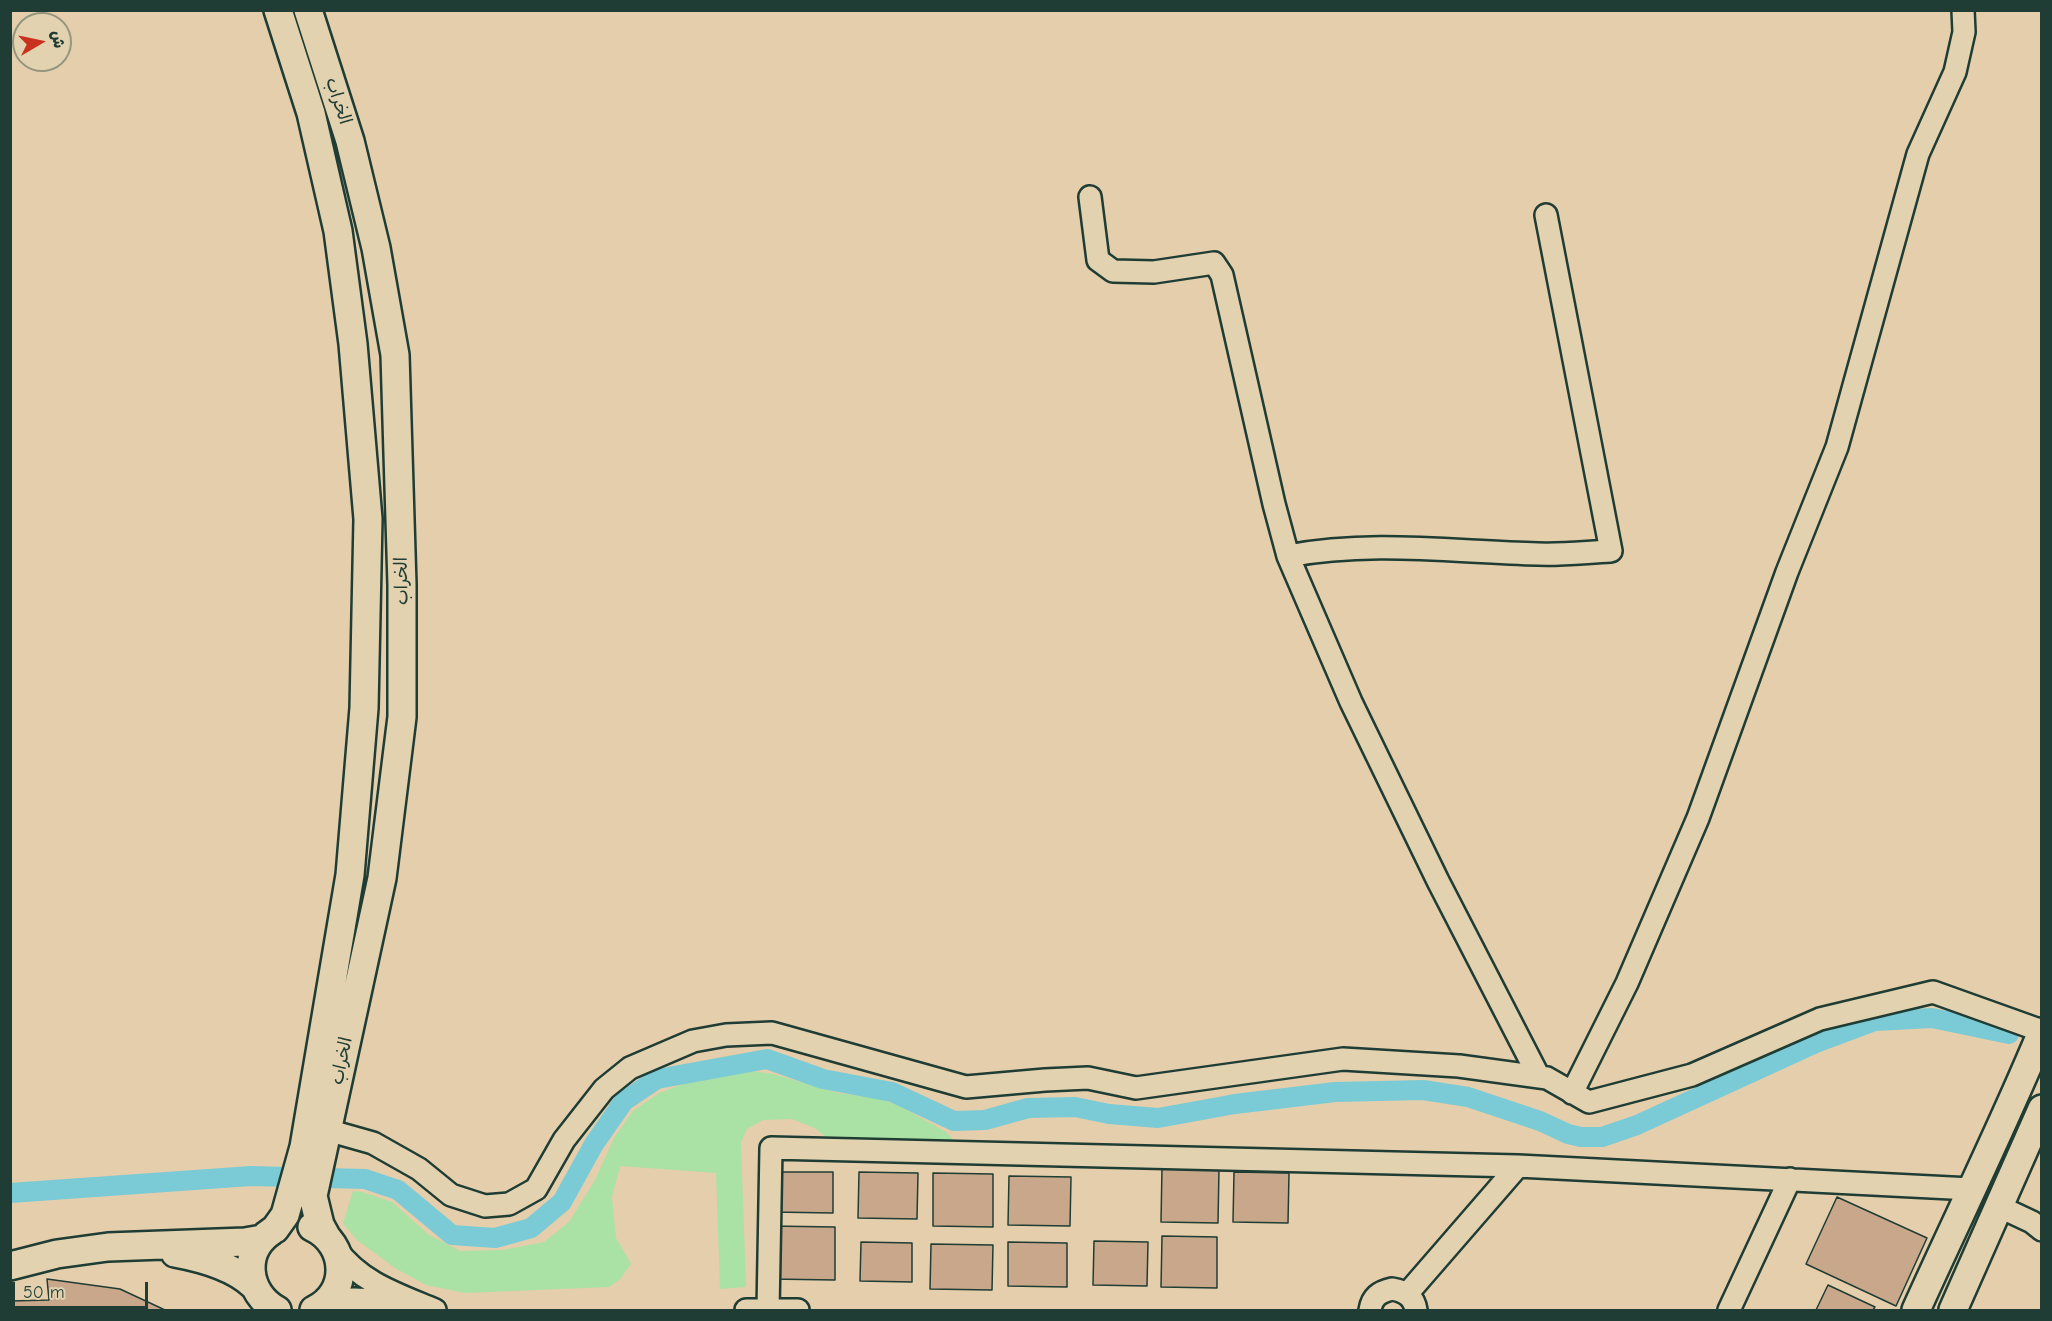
<!DOCTYPE html>
<html>
<head>
<meta charset="utf-8">
<style>
  body { margin:0 }
  #map { position:relative; width:2052px; height:1321px; overflow:hidden; background:#e5ceab; font-family:"Comic Neue","Playpen Sans Arabic",sans-serif }
  canvas { display:block }
  .frame { position:absolute; inset:0; border:12px solid #1f3d34; pointer-events:none }
  .north { position:absolute; left:12px; top:12px; width:60px; height:60px; box-sizing:border-box; background:#e3d2af; border:2px solid #95967e; border-radius:50%; rotate:81deg; font-size:16px; font-weight:700; line-height:24px; text-align:center; color:#1f3d34 }
  .north::after { content:''; display:block; margin:auto; width:21px; height:27px; background:#c8321e; clip-path:polygon(50% 0,100% 100%,50% 72%,0 100%) }
  .scale { position:absolute; left:12px; top:1282px; width:136px; height:27px; box-sizing:border-box; border:3px solid #1f3d34; border-top:0; padding-left:8px; font-size:18px; line-height:21px; white-space:nowrap; color:#1f3d34; -webkit-text-stroke:4px #e3d2af; paint-order:stroke }
</style>
</head>
<body>
<div id="map">
<canvas width="2052" height="1321"></canvas>
<div class="frame"></div>
<div class="north">ش</div>
<div class="scale">50 m</div>
</div>
<script>
const c = document.querySelector('canvas').getContext('2d');
c.lineJoin = 'round';
function fillPath(path, color) {
  c.fillStyle = color;
  c.fill(path, 'evenodd');
}
function trace(path, color, width, dash) {
  c.strokeStyle = color;
  c.lineWidth = width;
  c.lineCap = dash ? 'butt' : 'round';
  c.setLineDash(dash || []);
  c.stroke(path);
}
function label(font, color, halo, rows, align = 'center') {
  c.font = font + ' "Comic Neue","Playpen Sans Arabic",sans-serif';
  c.lineWidth = 4.5;
  c.setLineDash([]);
  c.textBaseline = 'middle';
  c.strokeStyle = halo;
  c.fillStyle = color;
  for (const [text, x, y, turn = 0] of rows) {
    c.save();
    c.translate(x, y);
    c.rotate((+turn || 0) * Math.PI / 180);
    c.textAlign = isNaN(turn) ? turn : align;
    if (halo) c.strokeText(text, 0, 0);
    c.fillText(text, 0, 0);
    c.restore();
  }
}
const green = new Path2D(`
  M742 1070 773 1074 838 1093 879 1098 903 1108 946 1132 954 1140 950 1146 834 1144 815 1128 792 1119 763 1120 747 1129 741 1142 746 1287 720 1289 716 1173 620 1166 612 1197 616 1238 631 1264 620 1279 609 1287 465 1293 426 1285 395 1268 357 1240 343 1223 353 1191 362 1192 392 1202 429 1235 460 1251 502 1250 544 1242 569 1222 595 1180 614 1138 633 1111 659 1093 703 1077Z`);
const canal = new Path2D(`
  M10 1193 251 1176 365 1179 398 1190 452 1235 495 1238 531 1228 562 1202 594 1144 624 1101 657 1079 767 1059 823 1079 892 1092 954 1121 985 1120 1028 1108 1075 1107 1109 1114 1158 1118 1235 1104 1335 1092 1423 1090 1468 1097 1540 1121 1568 1134 1581 1137H1602L1637 1125 1816 1043 1875 1021 1932 1018 2009 1034`);
const building = new Path2D(`
  M1162 1167 1219 1168 1218 1223 1161 1222Z
  M772 1172H833V1213L772 1212Z
  M859 1172 918 1173 917 1219 858 1218Z
  M1234 1172 1289 1173 1288 1223 1233 1222Z
  M933 1173 993 1174V1227L933 1226Z
  M1009 1176 1071 1177 1070 1226 1008 1225Z
  M1837 1197 1927 1238 1896 1306 1806 1264Z
  M771 1226 835 1227V1280L770 1279Z
  M1162 1236 1217 1237V1288L1161 1287Z
  M1094 1241 1148 1242 1147 1286 1093 1285Z
  M861 1242 912 1243V1282L860 1281Z
  M1008 1242 1067 1243V1287L1008 1286Z
  M931 1244 993 1245 992 1290 930 1289Z
  M47 1279 120 1289 165 1310H10V1301L49 1300Z
  M1828 1285 1875 1307 1873 1310H1816Z`);
const minor = new Path2D(`
  M1090 197 1098 260 1113 271 1154 272 1214 263 1222 275 1274 504 1288 556 1351 702 1438 881 1539 1077
  M1288 556C1373 540 1453 552 1538 554 1563 555 1587 552 1611 551L1546 215
  M1572 1093 1627 983 1698 818 1787 572 1837 447 1918 154 1955 72 1964 32 1963 10
  M327 1130 373 1143 419 1169 451 1195 485 1206 509 1204 536 1189 564 1140 604 1089 630 1068 693 1041 726 1035 772 1033 966 1087 1045 1080 1088 1078 1136 1088 1343 1059 1459 1066 1547 1078 1589 1102 1692 1075 1820 1019 1933 992 2042 1031
  M2000 1207 2032 1222 2042 1230
  M336 1249C361 1283 397 1294 435 1310
  M1407 1294 1518 1166
  M327 1302C353 1296 377 1300 403 1306
  M746 1310H768L771 1148 1518 1166 1971 1189
  M768 1310H798
  M1370 1310C1372 1297 1379 1292 1392 1289 1405 1291 1414 1297 1416 1310
  M1729 1310 1790 1179`);
const major = new Path2D(`
  M308 10 350 141 376 248 395 355 402 585V717L382 878 313 1196 320 1225 326 1236
  M312 1227C348 1244 350 1293 314 1310
  M275 1229 285 1215 304 1147 350 875 364 708 368 519 353 344 338 231 311 113 278 10
  M272 1231C241 1251 246 1293 277 1310
  M175 1253C202 1258 233 1266 253 1285
  M10 1266 57 1254 108 1247 245 1242 262 1239
  M1916 1310C1958 1217 2003 1126 2042 1032
  M1953 1310 2042 1109`);
const streetNames = [
  ["الخراب",338,101,72],
  ["الخراب",402,581,-91],
  ["الخراب",342,1061,-78]
];
fillPath(green, '#aae1a4');
trace(canal, '#7bcbd6', 20);
fillPath(building, '#c8a78a');
trace(building, '#1f3d34', 1.5);
trace(minor, '#1f3d34', 26);
trace(major, '#1f3d34', 32);
trace(minor, '#e3d2af', 21);
trace(major, '#e3d2af', 27);
label('18px', '#1f3d34', '#e3d2af', streetNames);
</script>
</body>
</html>
